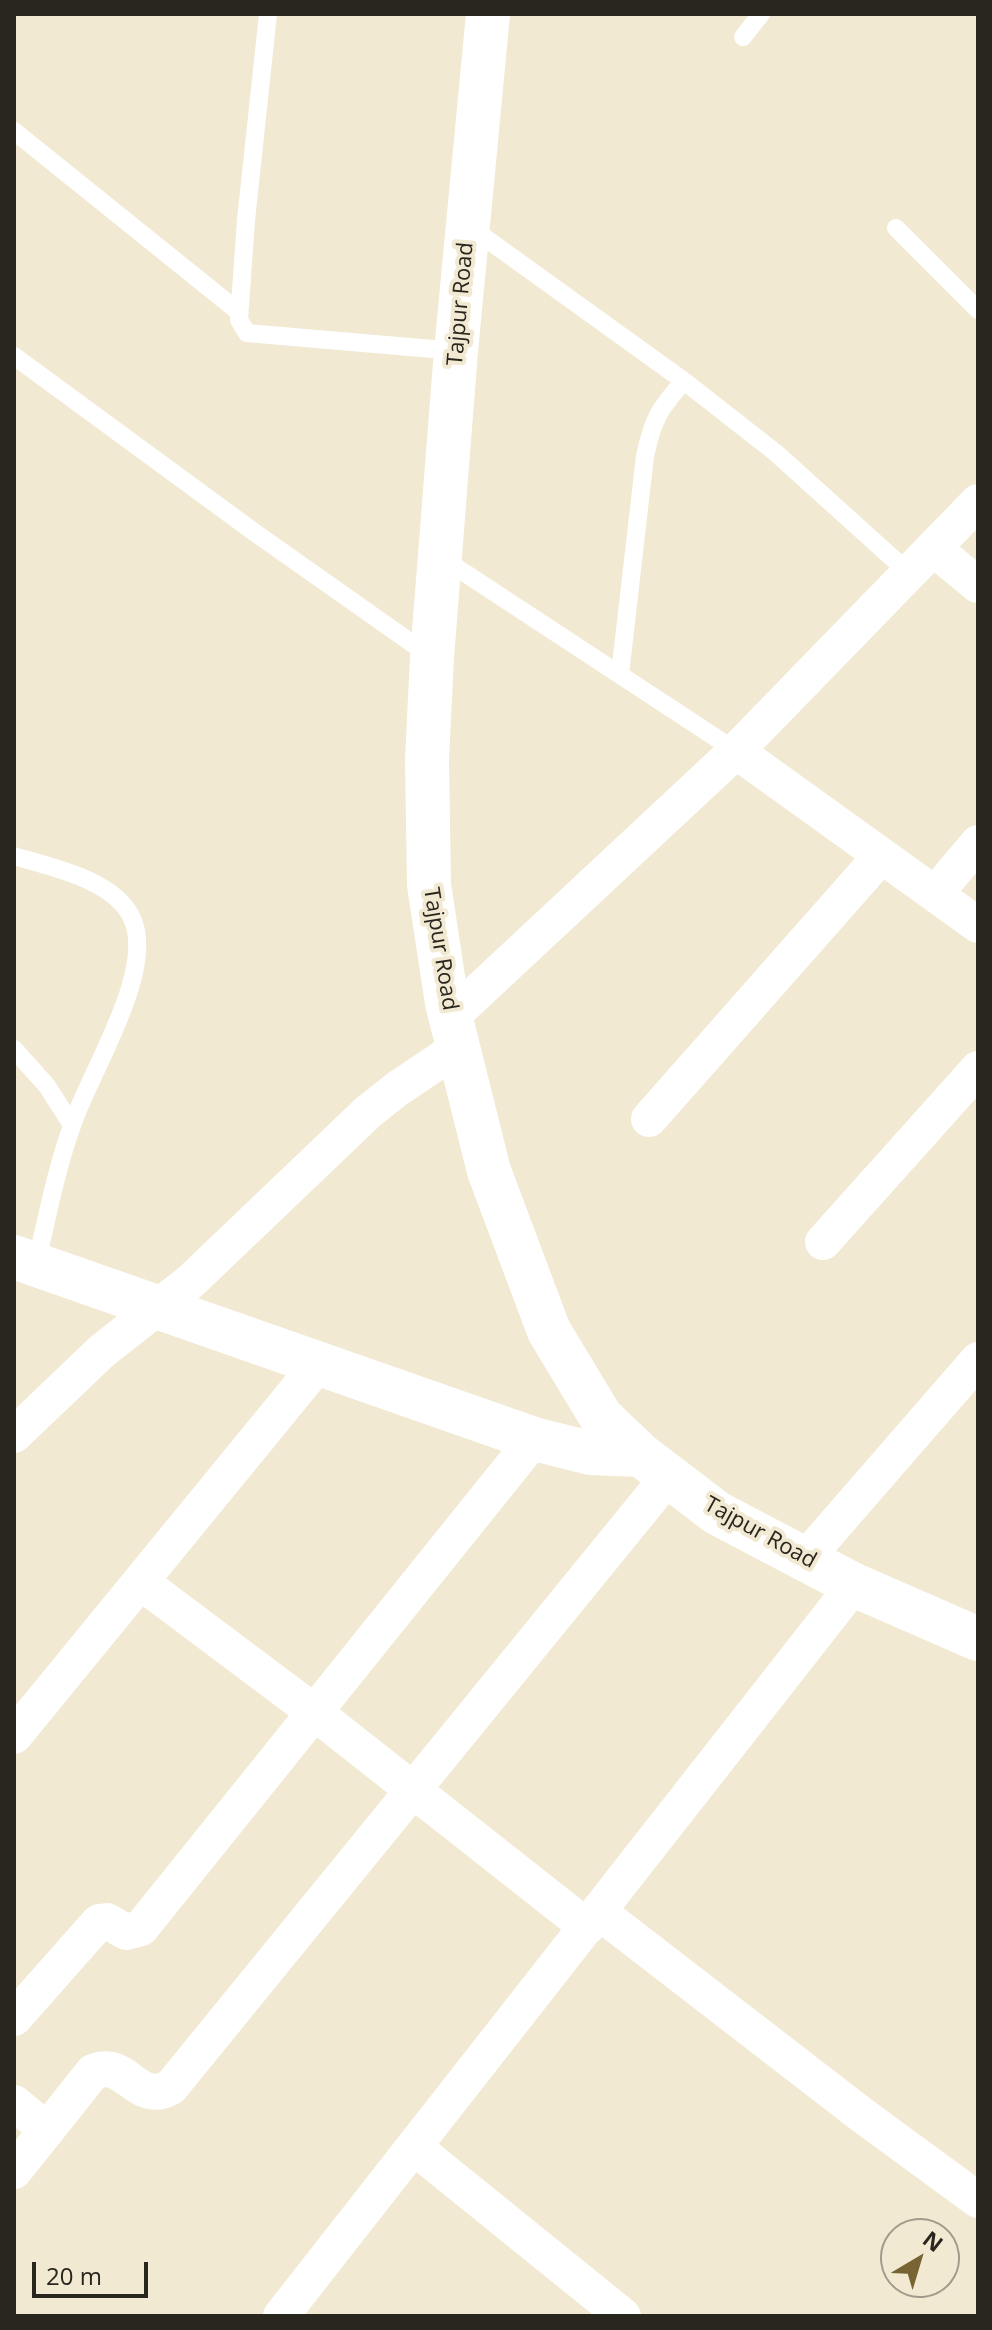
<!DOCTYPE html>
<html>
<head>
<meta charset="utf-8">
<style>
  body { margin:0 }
  #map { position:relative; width:992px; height:2330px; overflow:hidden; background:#f2e9d3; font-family:"Open Sans",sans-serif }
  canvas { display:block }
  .frame { position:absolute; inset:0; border:16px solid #29261e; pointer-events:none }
  .north { position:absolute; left:880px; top:2218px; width:80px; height:80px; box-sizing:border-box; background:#f2e9d3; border:2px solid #a29b8b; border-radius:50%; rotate:38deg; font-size:22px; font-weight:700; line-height:32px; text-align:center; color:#29261e }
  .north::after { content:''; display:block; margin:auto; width:28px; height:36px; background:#776432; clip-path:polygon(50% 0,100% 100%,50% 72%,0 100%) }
  .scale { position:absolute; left:32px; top:2262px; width:116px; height:36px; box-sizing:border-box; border:4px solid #29261e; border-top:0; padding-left:10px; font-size:24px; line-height:28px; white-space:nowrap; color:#29261e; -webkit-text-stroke:6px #f2e9d3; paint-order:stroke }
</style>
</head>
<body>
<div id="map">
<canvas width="992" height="2330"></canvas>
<div class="frame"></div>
<div class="north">N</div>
<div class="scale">20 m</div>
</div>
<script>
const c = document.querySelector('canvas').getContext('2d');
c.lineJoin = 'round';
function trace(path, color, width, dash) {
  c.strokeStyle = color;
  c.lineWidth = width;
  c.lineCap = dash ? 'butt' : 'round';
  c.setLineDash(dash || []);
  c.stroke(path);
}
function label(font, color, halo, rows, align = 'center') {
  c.font = font + ' "Open Sans",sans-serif';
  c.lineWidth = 8;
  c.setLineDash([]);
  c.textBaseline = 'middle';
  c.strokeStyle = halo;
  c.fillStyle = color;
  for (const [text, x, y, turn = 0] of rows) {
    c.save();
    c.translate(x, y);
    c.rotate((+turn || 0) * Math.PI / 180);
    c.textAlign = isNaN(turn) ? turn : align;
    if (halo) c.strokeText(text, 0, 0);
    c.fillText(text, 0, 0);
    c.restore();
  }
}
const lane = new Path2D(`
  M268 14 246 220 239 320 247 333 456 351
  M743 37 761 14
  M14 131 239 312
  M470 227 684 381 776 453 909 573
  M896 228 978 310
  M14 356 254 532 430 656
  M442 558 736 751
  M620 674 645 456C653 419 659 409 684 381
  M14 856C50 867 112 879 131 916 158 968 91 1070 73 1123 56 1169 47 1218 36 1265
  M14 1049 47 1086 72 1125`);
const street = new Path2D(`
  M933 548 978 585
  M736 751 978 925
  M935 894 978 843
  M451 1017 736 751 978 502
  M649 1119 881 856
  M823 1242 978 1069
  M14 1435 102 1351 190 1282 368 1112 397 1089 458 1048
  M805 1559 978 1360
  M142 1583 314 1712 587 1927
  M14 1736 320 1362
  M599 1912 862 2115 978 2200
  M14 2018 99 1922 107 1921 126 1932 141 1928 534 1439
  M14 2103 47 2130
  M414 2147 623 2316
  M14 2171 93 2072C127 2057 136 2107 171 2087L668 1477
  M281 2316 854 1585`);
const secondary = new Path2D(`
  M488 14 456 351 432 657 427 760 429 885 447 1003 489 1171 549 1331 601 1417 641 1455 717 1513 854 1585 978 1639
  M14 1257 534 1439 590 1453 641 1455`);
const streetNames = [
  ["Tajpur Road",461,304,-85],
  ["Tajpur Road",440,949,81],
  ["Tajpur Road",760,1533,29]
];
trace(lane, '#fff', 18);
trace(street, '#fff', 36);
trace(secondary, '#fff', 44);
label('22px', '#29261e', '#f2e9d3', streetNames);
</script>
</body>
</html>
